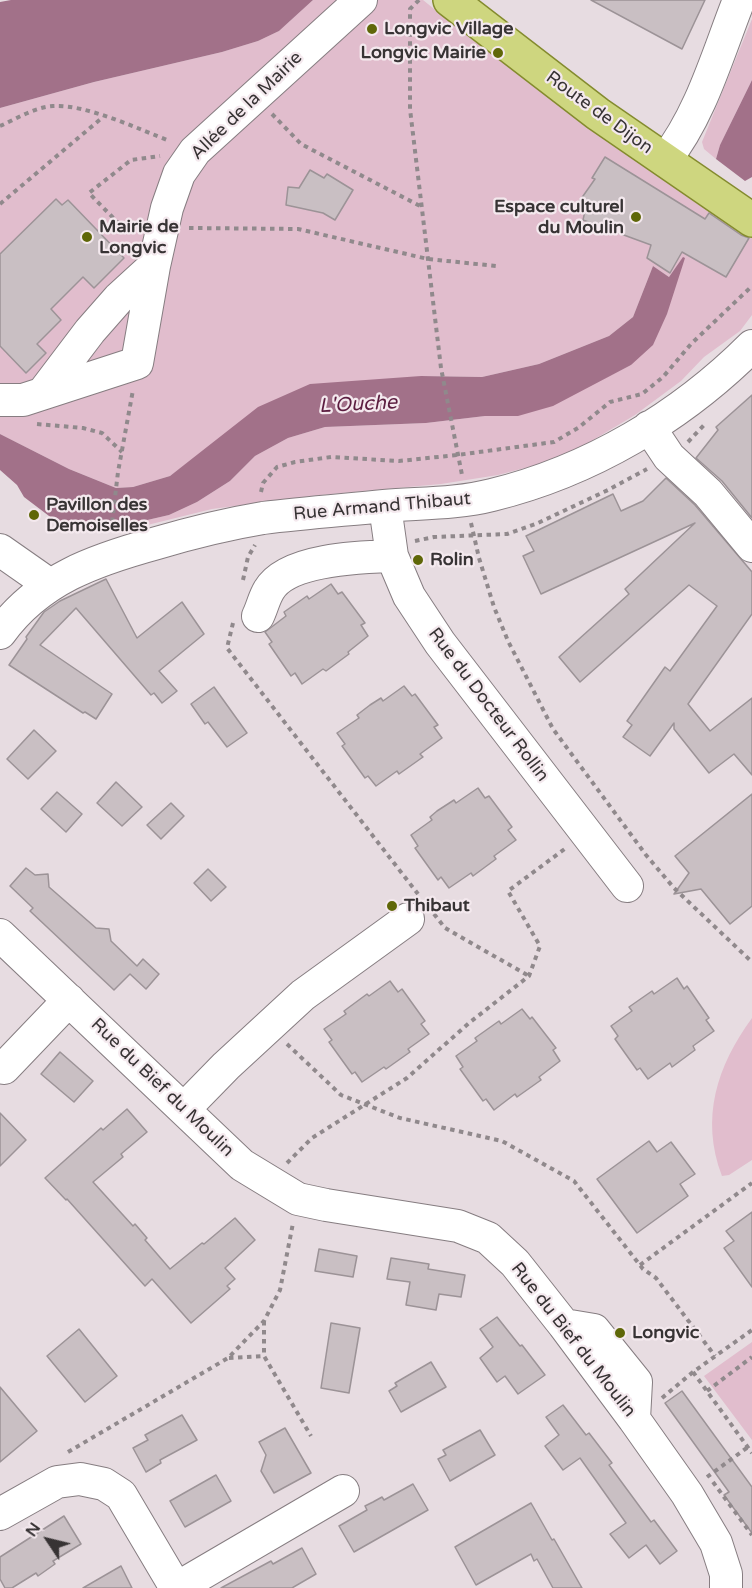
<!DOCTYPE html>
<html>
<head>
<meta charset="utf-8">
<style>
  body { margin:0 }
  #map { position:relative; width:752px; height:1588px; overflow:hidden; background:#e7dce1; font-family:"Varela Round",sans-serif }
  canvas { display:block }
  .north { position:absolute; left:18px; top:1510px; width:60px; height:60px; -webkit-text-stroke:4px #f4e9ee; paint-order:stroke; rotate:305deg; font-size:16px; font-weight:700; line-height:24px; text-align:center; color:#373334 }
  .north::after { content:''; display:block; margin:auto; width:21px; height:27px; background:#373334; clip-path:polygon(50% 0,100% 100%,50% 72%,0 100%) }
</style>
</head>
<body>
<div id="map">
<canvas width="752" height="1588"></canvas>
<div class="north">N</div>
</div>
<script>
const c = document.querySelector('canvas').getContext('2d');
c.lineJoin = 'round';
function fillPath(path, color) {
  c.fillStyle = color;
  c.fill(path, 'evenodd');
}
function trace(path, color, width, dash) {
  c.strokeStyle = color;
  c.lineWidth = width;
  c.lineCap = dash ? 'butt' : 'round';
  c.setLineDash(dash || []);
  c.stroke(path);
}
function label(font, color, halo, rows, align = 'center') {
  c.font = font + ' "Varela Round",sans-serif';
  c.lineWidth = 4.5;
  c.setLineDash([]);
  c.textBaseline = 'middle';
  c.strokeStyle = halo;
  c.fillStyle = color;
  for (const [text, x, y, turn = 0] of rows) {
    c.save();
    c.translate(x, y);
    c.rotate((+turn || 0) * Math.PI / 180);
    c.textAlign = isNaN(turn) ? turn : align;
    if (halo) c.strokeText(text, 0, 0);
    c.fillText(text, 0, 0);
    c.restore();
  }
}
const green = new Path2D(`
  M313 0H423L470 38 560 102 752 233V315L740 331 704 357 681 381 635 415 578 449 536 465 498 475 441 484 320 495 212 509 119 532 117 527 169 515 197 502 230 481 255 456 288 438 325 427 426 423 485 416 595 383 631 365 683 258 669 277 653 266 633 317 609 336 539 364 482 377 421 376 200 454 170 476 133 487 116 488 69 469 0 434V108L94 82 222 52 258 41 279 31Z
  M752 19V80L720 145 716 159 704 149 702 142Z
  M752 1018V1160L729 1175 722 1176C700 1118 717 1066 752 1018Z
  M752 1342V1440L704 1376Z`);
const water = new Path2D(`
  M11 0H313L279 31 258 41 222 52 94 82 0 108V2Z
  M752 80V177L745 181 716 159 720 145Z
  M683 257 685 258 667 314 653 345 631 365 553 406 518 416H485L426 423 325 427 288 438 255 456 230 481 197 502 169 515 117 527 88 528 67 526 53 519 24 497 17 485 0 470V434L69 469 116 488 133 487 170 476 258 407 310 384 421 376 482 377 539 364 609 336 633 317 653 266 669 277Z`);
const building = new Path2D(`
  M591 0H705L682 49Z
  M605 157 705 219 709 213 741 235 749 238 726 277 682 252 670 273 647 258 651 245 583 220 585 211 576 206 595 179 592 178Z
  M310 170 324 178 327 174 353 190 335 220 323 213 286 205 288 187 299 188Z
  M56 199 62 205 68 200 124 258 94 288 83 277 51 309 61 320 37 344 46 353 26 373 0 346V254Z
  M752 395V518L722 481 696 458 718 430 716 427Z
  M666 478 695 505 752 572V614L688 704 710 731 752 698V775L734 754 709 773 674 729V723L650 756 623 737 632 725 627 721 665 667 670 671 717 606 689 585 580 682 559 657 629 594 625 589 695 523 541 594 523 556 534 551 526 536 613 494 621 511 643 501Z
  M106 579 137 638 182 602 204 634 159 671 177 691 162 703 154 693 151 695 76 608 40 645 112 694 96 719 85 712 83 713 9 665 27 639 26 637 44 612 60 601Z
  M331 584 338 594 342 592 365 623 361 625 368 636 348 652 349 654 326 671 323 669 302 684 295 673 291 676 269 644 272 642 265 632 286 616 284 612 307 596 309 599Z
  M404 686 412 696 415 694 438 725 434 727 442 738 420 754 423 757 399 774 397 771 376 786 368 776 365 778 342 746 345 744 337 733 359 718 357 715 370 705 381 698 383 701Z
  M214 687 247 733 227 747 208 722 205 724 191 704Z
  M34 730 56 751 28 779 7 759Z
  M116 782 142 807 122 826 97 803Z
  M478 788 485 798 489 796 512 827 508 830 516 840 494 856 496 859 473 876 471 873 449 888 441 877 438 880 415 848 418 846 411 835 432 820 430 817 437 811 454 800 456 803Z
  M57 792 82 814 66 832 41 809Z
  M752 794V906L730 924 701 889 674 894 689 873 675 856Z
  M171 803 184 816 161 839 147 825Z
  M26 868 35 875 48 874 49 887 96 928 109 929 111 941 137 966 143 959 159 974 146 989 130 974 114 990 30 911 33 908 10 886Z
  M208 869 226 887 211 901 194 883Z
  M677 978 684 989 687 986 709 1018 706 1020 714 1031 693 1046 695 1050 672 1067 670 1063 648 1079 640 1068 637 1070 615 1039 618 1036 611 1026 632 1011 629 1007 652 991 654 994Z
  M390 981 398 992 402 989 425 1021 421 1024 429 1034 408 1049 410 1052 386 1069 384 1067 362 1082 355 1072 352 1074 329 1042 332 1040 324 1029 346 1014 344 1011 367 994 369 996Z
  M522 1009 530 1019 532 1017 556 1048 553 1050 560 1061 539 1077 541 1080 517 1097 515 1094 494 1110 486 1099 483 1101 460 1069 463 1067 456 1056 477 1041 475 1038 499 1021 501 1024Z
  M60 1052 93 1081 74 1102 41 1074Z
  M127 1109 147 1132 121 1154 123 1157 93 1182 133 1226 135 1224 147 1238 145 1240 170 1269 202 1243 204 1244 235 1218 255 1240 225 1268 235 1279 227 1286 230 1289 191 1323 152 1279 145 1286 67 1199 66 1200 45 1178 101 1128 103 1130Z
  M0 1113 26 1140 0 1166Z
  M649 1141 657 1152 671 1142 695 1174 680 1184 688 1196 637 1233 597 1179Z
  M752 1212V1287L724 1248 734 1241 726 1231Z
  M319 1249 357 1256 353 1277 315 1271Z
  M391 1258 429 1264 428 1269 465 1275 461 1297 439 1294 436 1310 406 1305 410 1282 387 1279Z
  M497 1317 520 1346 522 1345 545 1375 518 1394 505 1376 497 1382 480 1358 493 1347 480 1329Z
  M331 1323 360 1328 349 1393 321 1388Z
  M79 1329 117 1376 85 1402 47 1356Z
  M431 1362 446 1387 401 1412 389 1391 397 1386 395 1383Z
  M0 1387 37 1431 0 1462Z
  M682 1391 752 1487V1533L724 1495 729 1492 665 1403Z
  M563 1405 586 1435 589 1433 612 1463 609 1465 651 1522 654 1520 677 1551 660 1564 646 1545 629 1558 610 1534 626 1523 580 1458 563 1470 545 1446 559 1435 546 1417Z
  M182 1415 197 1440 160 1460 161 1463 146 1472 133 1448 148 1440 145 1435Z
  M285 1428 311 1473 274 1493 261 1471 266 1455 259 1442Z
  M480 1430 495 1455 450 1481 438 1459 446 1455 443 1450Z
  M216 1475 231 1501 185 1527 170 1501Z
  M413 1484 428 1510 354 1552 339 1526 367 1510 365 1506 373 1502 382 1497 384 1500Z
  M531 1503 552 1540 554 1539 582 1588H553L537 1559 534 1561 531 1554 476 1585 455 1547Z
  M64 1516 81 1544 53 1561 55 1564 38 1576 36 1573 12 1588H5L0 1579V1557Z
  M302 1548 316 1574 292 1588H221L271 1561 273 1564Z
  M121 1566 132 1588H83Z`);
const path = new Path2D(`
  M419 0 410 9V109L441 368 462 475
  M272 114 301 144 422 207
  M0 126C16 119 35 107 53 106 86 104 138 129 170 141
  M0 204 103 117
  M136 228H123L89 193 131 160 160 156
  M189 228 298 229 428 259 496 266
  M37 424 83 428 102 433 122 452
  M688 442 706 423
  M261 492 263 483 277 467 295 462 331 457 399 461 457 455 554 442 578 428 610 402 642 394 663 377 691 344 752 286
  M471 523 479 558 494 607 508 641 553 729 646 855 674 888 752 962
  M111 531 118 472 133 390
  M415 541 434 537 507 534 538 523 608 490 647 469
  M243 580 248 557 255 545
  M233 623 227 648 418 894
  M434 914 445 928 529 976
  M287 1044 341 1095 400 1118 502 1141 574 1181 643 1269 656 1278 715 1356
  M287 1163 312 1138 407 1078 469 1023 529 976 540 946 508 891 566 848
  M640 1265 752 1183
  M264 1321V1356
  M229 1358 264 1356 311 1436
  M693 1372 752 1453
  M707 1391 752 1357
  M662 1398 693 1372 752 1330
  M68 1452 228 1358 264 1321 280 1290 293 1223
  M707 1477 748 1447
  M713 1482 752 1535`);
const minor = new Path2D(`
  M665 160C701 115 718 53 739 0
  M43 393 90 331 119 298 154 266
  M0 400H23L137 363 154 266 167 208 179 174 195 151 361 0
  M649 427 669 457 708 493 752 546
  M385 506 392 556 409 596 440 643 627 886
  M0 550 50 585
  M258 616C262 608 264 598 269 590 287 559 360 557 392 556
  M0 633C39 579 95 560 157 543 191 533 227 524 263 518 303 513 344 510 384 506 420 503 457 504 492 495 590 471 681 417 752 346
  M0 935 242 1165 298 1199 326 1205 458 1226 488 1238 515 1263 564 1325 634 1419 687 1494 716 1543 726 1574V1588
  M4 1068 69 1000
  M184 1109 226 1066 303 995 408 919
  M564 1325 594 1330 636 1382 634 1419
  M0 1514 57 1482 80 1479 104 1484 121 1495 176 1588
  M177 1588 343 1491`);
const major = new Path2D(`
  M450 0 598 114 752 220`);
const markers = [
  [372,29,6,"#5f6708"],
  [498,53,6,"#5f6708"],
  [636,217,6,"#5f6708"],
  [87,237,6,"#5f6708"],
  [34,515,6,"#5f6708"],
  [418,560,6,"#5f6708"],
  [392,906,6,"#5f6708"],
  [620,1333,6,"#5f6708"]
];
const poiNames = [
  ["Longvic Village",384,29],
  ["Longvic Mairie",486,53,"right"],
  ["Espace culturel",624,207,"right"],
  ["du Moulin",624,228,"right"],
  ["Mairie de",99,227],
  ["Longvic",99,248],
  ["Pavillon des",46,505],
  ["Demoiselles",46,526],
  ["Rolin",430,560],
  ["Thibaut",404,906],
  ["Longvic",632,1333]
];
const streetNames = [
  ["Allée de la Mairie",247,106,-44],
  ["Route de Dijon",599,113,36],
  ["Rue Armand Thibaut",382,507,-5],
  ["Rue du Docteur Rollin",488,705,53],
  ["Rue du Bief du Moulin",162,1088,44],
  ["Rue du Bief du Moulin",573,1340,52]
];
const waterNames = [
  ["L'Ouche",358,405,-3]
];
fillPath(green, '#e1bdcd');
fillPath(water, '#a27189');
fillPath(building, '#c9bfc3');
trace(building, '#9c9397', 1.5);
trace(minor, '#867d81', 34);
trace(major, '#848b2e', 36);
trace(path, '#90898c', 4, [4.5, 4.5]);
trace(minor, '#fff', 32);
trace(major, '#ced67f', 33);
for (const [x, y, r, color] of markers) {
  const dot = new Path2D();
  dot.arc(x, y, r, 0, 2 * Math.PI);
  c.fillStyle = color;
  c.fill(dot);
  trace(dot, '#f4e9ee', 2);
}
label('bold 18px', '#373334', '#f4e9ee', poiNames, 'left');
label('18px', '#373334', '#f4e9ee', streetNames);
label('italic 20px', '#5c1d40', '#f4e9ee', waterNames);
</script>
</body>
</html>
